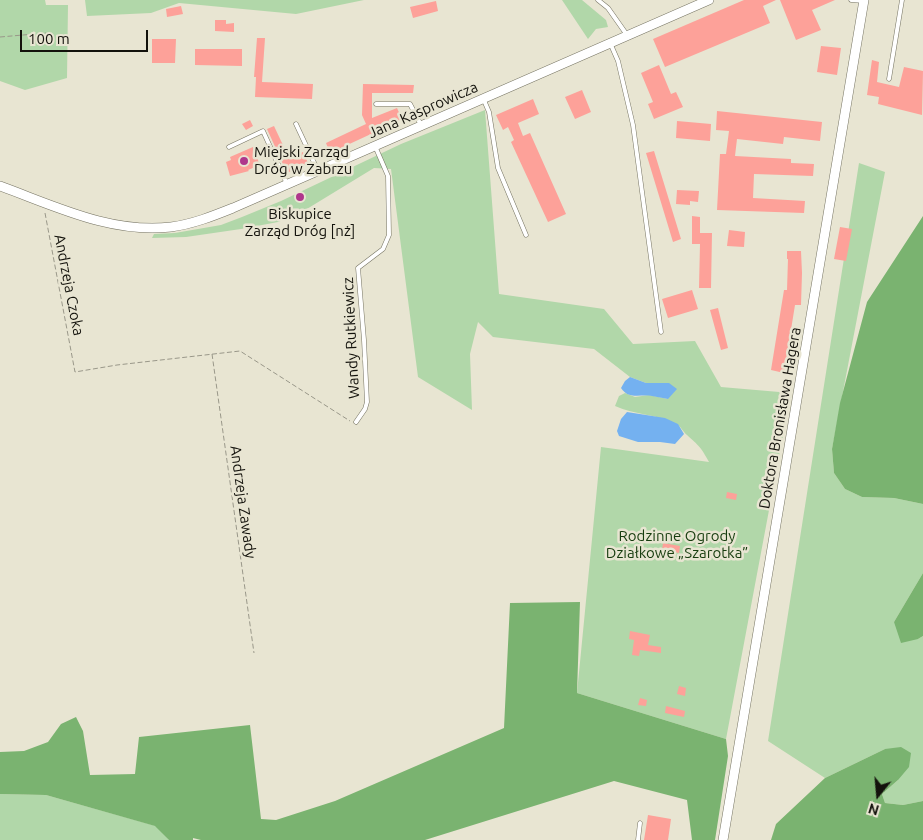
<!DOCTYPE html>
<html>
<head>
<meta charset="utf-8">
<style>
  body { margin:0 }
  #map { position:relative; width:923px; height:840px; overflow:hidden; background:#e8e5d2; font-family:Ubuntu,sans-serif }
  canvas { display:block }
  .north { position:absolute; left:853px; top:770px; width:50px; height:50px; -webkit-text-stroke:4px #e8e5d2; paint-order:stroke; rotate:197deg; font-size:14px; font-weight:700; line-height:20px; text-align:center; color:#13120c }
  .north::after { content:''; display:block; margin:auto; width:18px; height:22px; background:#13120c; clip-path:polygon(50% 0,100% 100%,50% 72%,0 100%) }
  .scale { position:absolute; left:20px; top:30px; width:128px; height:22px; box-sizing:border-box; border:2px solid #13120c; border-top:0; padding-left:6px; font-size:15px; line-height:18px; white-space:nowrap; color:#13120c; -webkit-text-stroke:4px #e8e5d2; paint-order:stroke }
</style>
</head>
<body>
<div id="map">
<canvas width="923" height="840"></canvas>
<div class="north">N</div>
<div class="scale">100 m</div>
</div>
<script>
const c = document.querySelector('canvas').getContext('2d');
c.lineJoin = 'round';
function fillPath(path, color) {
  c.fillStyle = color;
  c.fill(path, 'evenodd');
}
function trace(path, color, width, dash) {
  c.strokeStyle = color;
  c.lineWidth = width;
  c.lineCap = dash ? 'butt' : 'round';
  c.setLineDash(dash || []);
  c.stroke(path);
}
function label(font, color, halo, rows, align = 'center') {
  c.font = font + ' Ubuntu,sans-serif';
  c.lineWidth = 5;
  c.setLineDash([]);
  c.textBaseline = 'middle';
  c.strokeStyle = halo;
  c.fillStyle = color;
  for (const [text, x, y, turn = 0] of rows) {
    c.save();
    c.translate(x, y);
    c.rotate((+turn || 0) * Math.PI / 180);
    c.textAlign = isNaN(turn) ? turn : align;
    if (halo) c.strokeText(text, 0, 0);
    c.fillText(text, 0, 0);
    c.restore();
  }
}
const green = new Path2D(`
  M0 0H45L46 5H68L67 78 25 90 0 81Z
  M85 0H364L296 14 179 3 151 13 87 16Z
  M562 0H582L606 20 608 27 596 29 588 39Z
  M485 110 499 294 604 309 633 344 695 341 721 387 791 393 726 739 577 693 601 447 709 462C701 447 699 446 687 435 683 432 681 426 676 424 657 414 635 415 615 406L619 396 625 393 635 397 649 395 668 399 669 383H646L630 377 594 349 493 337 478 322 470 354 472 410 418 377 391 169 374 168 297 215 278 222 241 229 186 237 152 238 154 234 175 233 221 225 242 217 281 201 401 144Z
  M859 163 885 172 832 449 834 473 845 489 862 497 894 498 923 504V573L894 622 918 639 923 636V801L903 805 885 803 882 794 898 780 885 749 825 778 768 741Z
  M0 794 46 795 156 826 169 840H0Z`);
const forest = new Path2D(`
  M923 216V504L894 498 862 497 845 489 834 473 832 449 840 403 867 302Z
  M923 573V636L918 639 901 643 894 622Z
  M580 602 577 693 726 739 728 756 715 840H692L687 800 614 781 425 840H201L193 838V840H169L155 826 46 795 0 794V752L24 751 48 742 61 724 76 717 83 731 90 775 135 774 139 737 250 725 261 819 276 820 335 801 504 728 510 603Z
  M901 747 911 753 909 767 898 780 882 794 885 803 903 805 923 801V840H771L776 824 825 778 885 749Z`);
const water = new Path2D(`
  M630 377 646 383H669L677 389 668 399C663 398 657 397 652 396 640 394 629 400 621 388L625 381Z
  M627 412 665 418 678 424 684 434 675 444 660 442H638L619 436 617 431 621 419Z`);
const building = new Path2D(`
  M744 0H776L763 6 770 23 665 67 653 39Z
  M780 0H835L812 10 821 30 796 40Z
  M436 1 438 11 413 18 410 7Z
  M181 6 183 14 167 17 166 9Z
  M215 20H226V24L234 23V32L215 31Z
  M257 38H265L262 82 313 84 312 99 255 97 256 77H254Z
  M152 39H176L175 63H152Z
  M821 46 841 48 837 75 817 72Z
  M195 49H242V66L195 65Z
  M872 60 879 62 877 82 899 87 904 67 923 71 922 115 878 104 879 97 867 95Z
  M659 65 671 94 676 92 683 107 654 119 648 104 653 102 641 73Z
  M363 84 414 85 413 93H372V118L397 108 402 119 372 133V136L371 134 330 153 326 143 366 124 362 115Z
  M582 90 591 112 575 119 565 97Z
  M533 99 539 114 518 123 523 136 530 133 566 214 548 222 511 142 514 140 508 127 503 130 496 115Z
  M717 111 822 122 820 141 784 137 783 144 737 139 735 156 791 159V163L814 164 813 176 754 174 753 198 805 201 804 213 717 210 720 154H726L729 131 716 130Z
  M250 120 253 126 246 130 242 124Z
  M677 121 711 124 710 141 676 138Z
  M274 126 289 158 303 152 308 163 287 173 267 129Z
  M253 147 254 149 256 148 261 153 262 156 257 158 260 165 248 170 249 171 230 176 226 162 231 160 230 157Z
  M654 151 681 239 673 242 646 153Z
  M677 190 699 191 698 202 690 201V205L676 204Z
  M692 216 700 217V233H712L711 288H699L700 244H692Z
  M840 227 852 229 846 261 834 259Z
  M729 230 745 232 744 247 727 246Z
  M787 251H801L802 273 801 305H795L784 373 771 370 784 290H787L788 259H787Z
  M692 290 698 309 668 318 662 299Z
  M718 308 728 348 721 350 710 310Z
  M727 492 737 494 736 500 726 498Z
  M663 543 680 546 679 553 662 550Z
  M630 631 650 635 648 645 661 647V653L640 650 639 656 632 655 634 640 629 639Z
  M679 686 686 688 685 696 677 694Z
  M640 698 647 700 646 706 638 705Z
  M666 706 685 711 684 717 665 713Z
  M648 815 671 819 668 840H644Z`);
const path = new Path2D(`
  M0 37 46 33
  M45 213 75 372 117 365 240 351 350 421
  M212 354 254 653`);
const service = new Path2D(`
  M598 0 608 8 627 35
  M851 0 864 1
  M611 45 618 61 633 125 661 332
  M889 79 902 0
  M483 98 489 112 498 168 526 235
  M376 104H410L421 125
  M296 124 318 171
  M229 147 263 131 287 184
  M356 422 365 409 367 402 364 340 358 268 383 249 389 235 388 176 375 146
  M638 840 640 823`);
const tertiary = new Path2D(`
  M0 186C55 206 111 234 171 227 193 224 213 216 233 208L709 0
  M723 840 864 0`);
const markers = [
  [244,161,5,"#af378c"],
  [300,197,5,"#af378c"]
];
const streetNames = [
  ["Jana Kasprowicza",423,110,-24],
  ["Andrzeja Czoka",69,285,79],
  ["Wandy Rutkiewicz",351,338,-93],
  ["Doktora Bronisława Hagera",780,418,-80],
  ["Andrzeja Zawady",243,502,82]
];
const poiNames = [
  ["Miejski Zarząd",254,152],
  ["Dróg w Zabrzu",254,169],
  ["Biskupice",300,214,"center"],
  ["Zarząd Dróg [nż]",300,231,"center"]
];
const parkNames = [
  ["Rodzinne Ogrody",677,536],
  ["Działkowe „Szarotka”",677,553]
];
fillPath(green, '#b1d7a9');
fillPath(forest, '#7ab370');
fillPath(water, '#74b1f0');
fillPath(building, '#fda199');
trace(service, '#757362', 5);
trace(tertiary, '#757362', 10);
trace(path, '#999789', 1, [5, 2.5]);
trace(service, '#fff', 4);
trace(tertiary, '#fff', 9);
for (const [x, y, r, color] of markers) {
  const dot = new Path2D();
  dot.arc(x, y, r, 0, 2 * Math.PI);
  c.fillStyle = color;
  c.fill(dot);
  trace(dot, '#e8e5d2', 2);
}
label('15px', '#13120c', '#e8e5d2', streetNames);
label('15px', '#13120c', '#e8e5d2', poiNames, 'left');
label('15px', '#173d0f', '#e8e5d2', parkNames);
</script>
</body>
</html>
